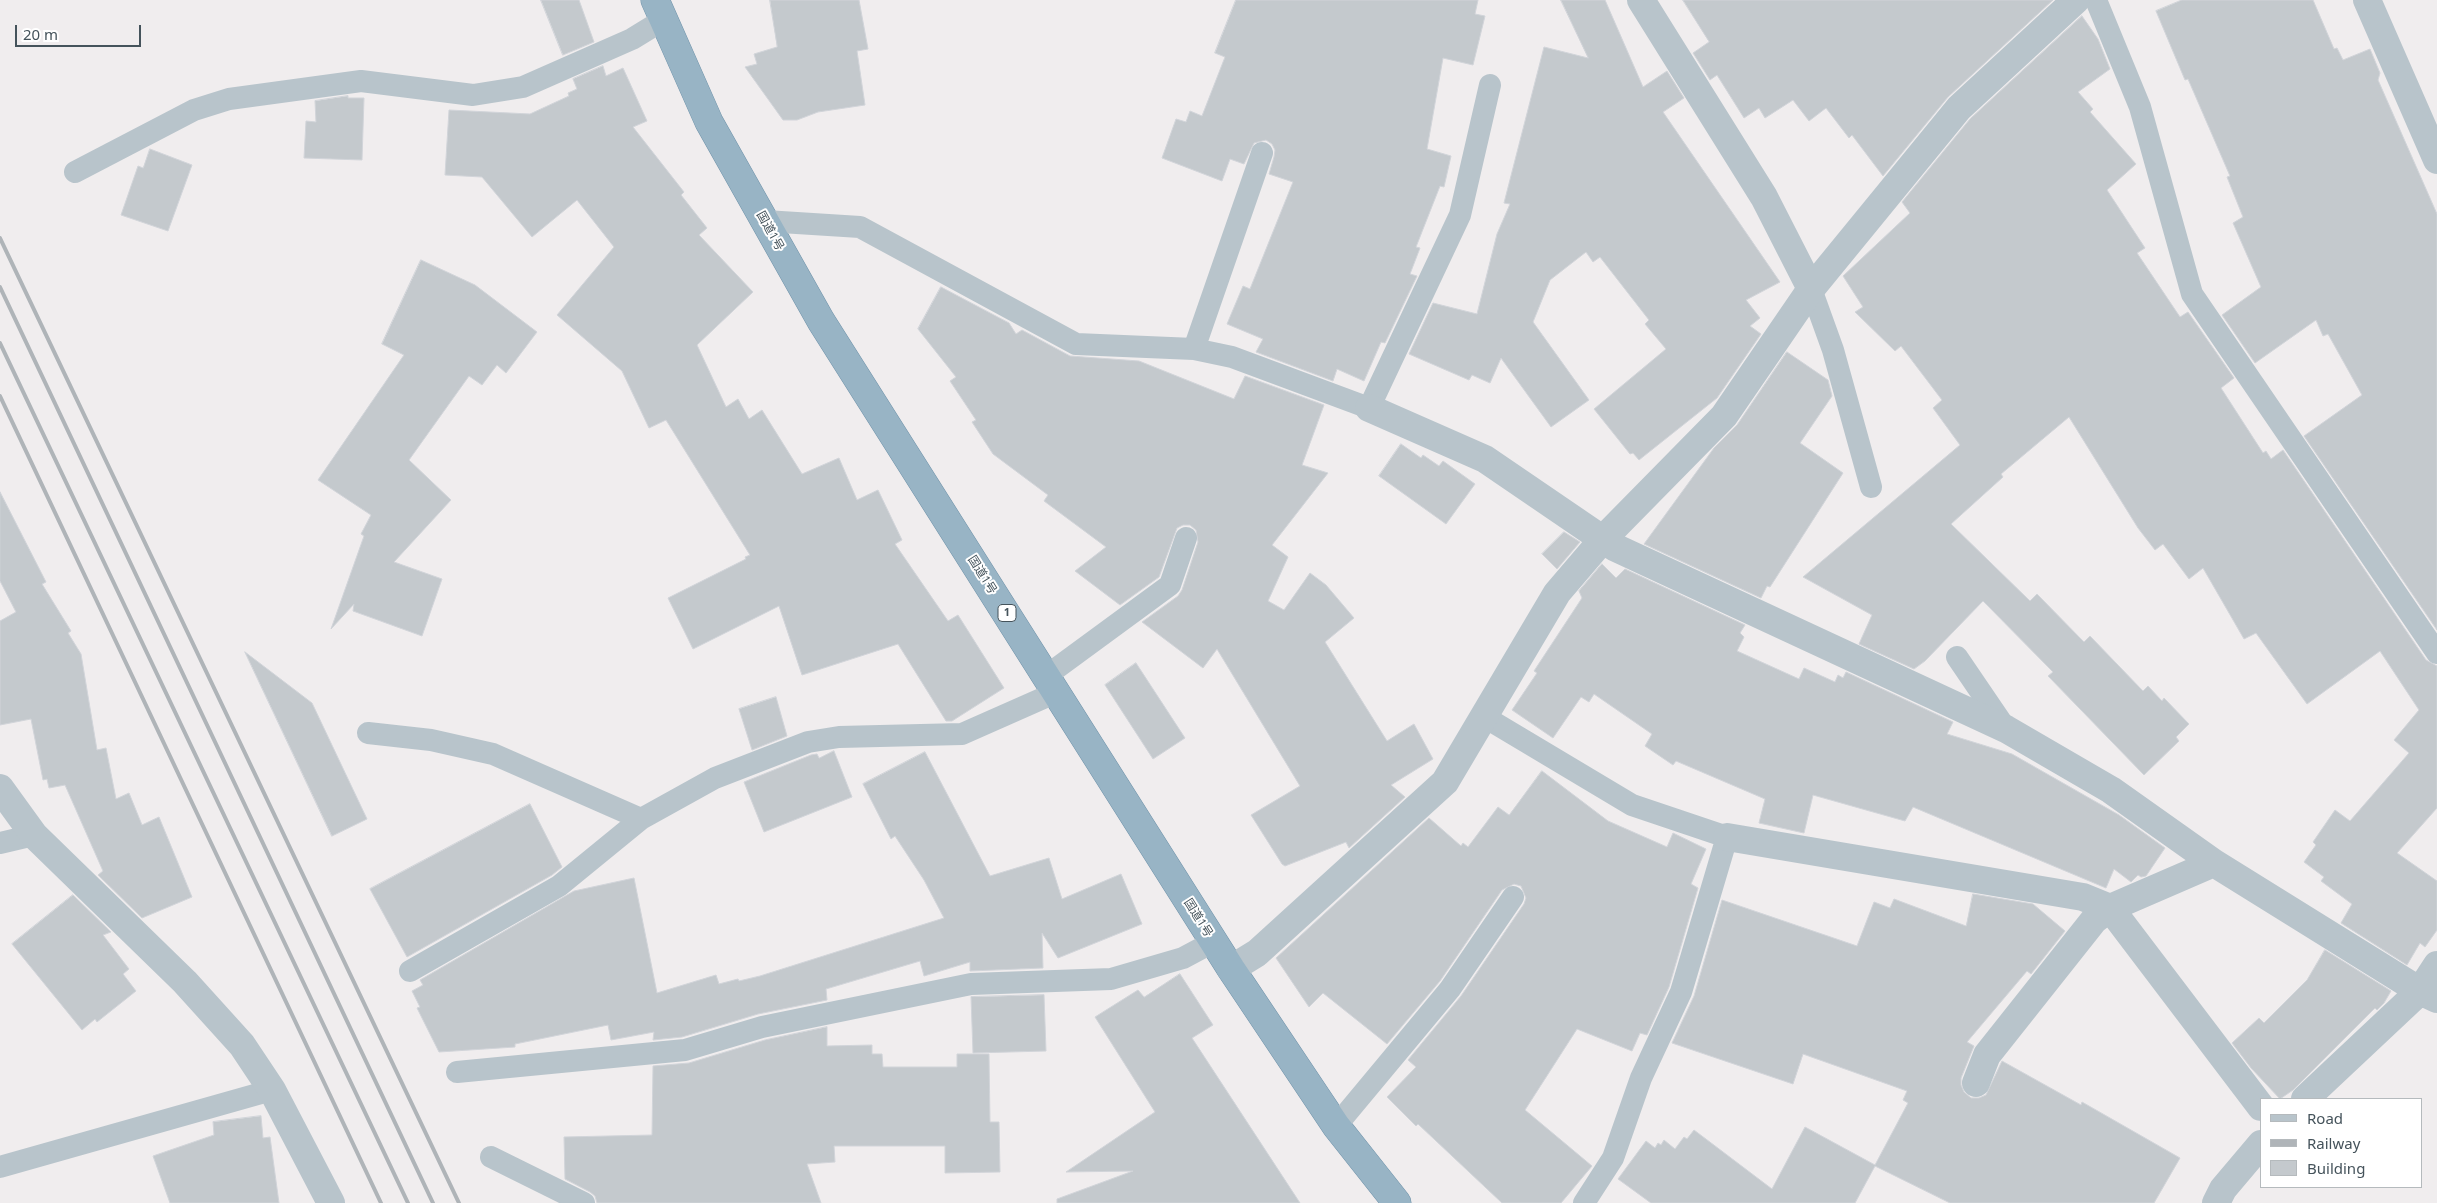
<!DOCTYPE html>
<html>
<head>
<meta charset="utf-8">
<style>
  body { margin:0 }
  #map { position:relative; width:2437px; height:1203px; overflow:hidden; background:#f0edee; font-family:"Noto Sans",sans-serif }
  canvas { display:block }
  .legend { position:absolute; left:2260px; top:1098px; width:162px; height:90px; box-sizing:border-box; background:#fff; border:1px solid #b5babd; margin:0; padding:6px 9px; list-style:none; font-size:15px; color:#45535b }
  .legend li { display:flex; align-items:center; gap:10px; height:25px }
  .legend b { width:25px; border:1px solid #b5babd }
  .scale { position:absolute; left:15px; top:25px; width:126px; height:22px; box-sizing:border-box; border:2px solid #45535b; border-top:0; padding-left:6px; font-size:15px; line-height:18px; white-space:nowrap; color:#45535b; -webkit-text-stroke:4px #fff; paint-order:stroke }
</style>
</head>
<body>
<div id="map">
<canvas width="2437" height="1203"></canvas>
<ul class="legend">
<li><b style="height:6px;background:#b8c4cb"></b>Road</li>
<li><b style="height:6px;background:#afb4b8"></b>Railway</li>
<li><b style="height:14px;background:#c4c9cd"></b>Building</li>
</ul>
<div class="scale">20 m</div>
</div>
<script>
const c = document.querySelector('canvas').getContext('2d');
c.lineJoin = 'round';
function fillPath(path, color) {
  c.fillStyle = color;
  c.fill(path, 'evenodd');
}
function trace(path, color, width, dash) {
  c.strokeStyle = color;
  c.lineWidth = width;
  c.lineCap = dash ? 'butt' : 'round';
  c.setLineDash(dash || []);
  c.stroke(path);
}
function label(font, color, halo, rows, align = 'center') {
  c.font = font + ' "Noto Sans","Noto Sans JP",sans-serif';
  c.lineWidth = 4;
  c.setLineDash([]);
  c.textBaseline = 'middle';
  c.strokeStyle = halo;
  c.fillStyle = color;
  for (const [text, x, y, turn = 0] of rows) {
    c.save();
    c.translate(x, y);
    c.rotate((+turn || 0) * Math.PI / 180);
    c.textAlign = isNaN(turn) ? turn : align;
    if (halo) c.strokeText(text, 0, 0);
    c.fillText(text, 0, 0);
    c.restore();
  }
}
const building = new Path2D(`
  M541 0H579L594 42 563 55Z
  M770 0H859L868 49 857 51 865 105 818 112 797 120H783L745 67 757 64 754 54 777 47Z
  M1236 0H1478L1475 14 1485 16 1473 65 1443 58 1427 149 1451 156 1444 187 1440 186 1416 247 1420 248 1410 274 1417 276 1385 343 1381 342 1364 381 1337 369 1333 381 1256 352 1263 339 1227 324 1243 286 1250 289 1293 182 1269 174 1274 157 1275 150 1272 144 1266 140 1254 143 1244 164 1230 159 1222 181 1162 158 1176 119 1186 122 1190 111 1202 116 1225 57 1215 53Z
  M1561 0H1605L1643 87 1667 71 1684 98 1663 112 1780 282 1746 300 1760 318 1750 326 1761 334 1717 398 1639 460 1633 453 1630 454 1594 409 1666 349 1645 324 1649 320 1600 257 1593 262 1586 252 1550 280 1533 322 1589 400 1551 427 1501 358 1490 383 1472 375 1469 380 1409 354 1433 303 1477 314 1497 234 1510 204 1504 203 1544 47 1588 58Z
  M1683 0H2053L1948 97 1883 176 1852 135 1849 138 1826 108 1809 121 1793 100 1765 118 1759 108 1744 118 1717 75 1710 80 1693 53 1709 42Z
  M2182 0H2313L2334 49 2337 48 2343 60 2370 49 2380 73 2378 80 2437 214V630L2304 436 2362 395 2328 334 2323 336 2316 320 2255 363 2222 315 2261 287 2233 223 2243 217 2227 177 2230 176 2188 79 2185 80 2156 11Z
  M2082 16 2098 39 2110 69 2078 92 2093 109 2090 112 2136 164 2107 190 2145 248 2137 253 2180 317 2188 312 2234 378 2221 388 2263 453 2266 451 2271 459 2283 450 2426 660 2437 666V808L2397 853 2437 881V930L2425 947 2420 943 2407 965 2341 923 2352 904 2321 881 2324 877 2304 862 2316 845 2313 842 2335 810 2350 821 2409 753 2394 740 2419 710 2380 651 2307 704 2256 633 2244 639 2203 568 2189 579 2163 544 2155 550 2138 528 2069 417 2001 474 2003 477 1951 524 2030 601 2037 594 2084 642 2090 636 2143 691 2148 686 2162 701 2164 698 2189 724 2176 737 2179 741 2144 775 2048 676 2053 672 1983 601 1925 661 1914 669 1859 644 1872 615 1803 577 1960 445 1933 408 1942 400 1901 346 1895 351 1855 312 1863 307 1843 276 1910 213 1902 202 1970 119Z
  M603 66 606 76 623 68 647 121 633 127 684 192 681 195 707 228 699 235 753 292 697 345 726 407 738 399 749 419 762 410 802 474 839 458 857 500 878 490 902 540 895 544 948 621 958 615 1004 688 952 721H946L898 644 802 675 779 606 693 649 668 598 746 559 745 557 750 555 666 420 649 428 622 371 557 315 614 247 577 200 532 237 482 177 445 175 449 110 530 114 569 96 568 93 577 89 573 79Z
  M348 96V98H364L362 160 304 158 306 121 316 122 315 101Z
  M150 149 192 165 168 231 121 215 138 166 143 168Z
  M421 260 475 285 537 332 506 373 497 365 482 385 469 376 409 460 451 500 394 562 442 579 422 636 353 611 354 604 331 629 364 536 361 534 371 515 318 480 404 355 382 344Z
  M941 287 1009 323 1016 334 1022 330 1070 356 1139 361 1234 399 1245 376 1324 405 1302 465 1328 473 1272 545 1288 557 1268 601 1284 610 1310 573 1326 585 1354 618 1325 642 1387 741 1414 724 1433 759 1391 785 1405 797 1349 848 1346 842 1285 866 1282 864 1251 815 1300 786 1217 649 1203 668 1142 622 1178 596 1182 590 1198 542 1196 530 1190 525H1183L1177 528 1159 577 1120 605 1075 571 1106 547 1044 501 1048 495 993 454 972 422 976 420 950 381 956 377 918 329Z
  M1787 352 1828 380 1832 396 1800 443 1843 473 1770 587 1767 586 1761 598 1644 544 1714 448 1737 425Z
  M1401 444 1421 458 1423 455 1439 466 1443 461 1475 484 1446 524 1379 476Z
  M0 492 46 582 42 584 71 631 68 633 81 654 97 750 106 748 116 799 129 793 142 825 159 817 192 897 142 918 98 875 103 871 65 785 49 788 47 779 43 780 31 719 0 725V621L16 612 0 581Z
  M1564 532 1580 542 1557 569 1542 554Z
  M1602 564 1616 578 1625 569 1745 625 1740 633 1744 637 1737 651 1799 679 1804 668 1835 682 1838 675 1843 678 1846 672 1953 722 1947 734 2012 754 2119 815 2165 848 2146 876 2141 877 2138 875 2131 882 2114 869 2106 888 1913 807 1905 821 1813 795 1804 833 1759 823 1765 799 1676 761 1673 765 1645 746 1652 734 1594 694 1589 702 1581 697 1553 738 1512 710 1537 673 1534 671 1582 598 1579 591Z
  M245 652 312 703 367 819 332 836Z
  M1136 663 1185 738 1153 759 1105 685Z
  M776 697 787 736 752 750 739 709Z
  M834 751 852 797 764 832 744 782 811 755 817 754 819 758Z
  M925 752 990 876 1049 858 1062 899 1121 874 1142 924 1058 958 1042 933 1043 968 970 971V962L924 976 920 961 826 989 827 1000 758 1014 682 1037 653 1040 654 1032 611 1040 608 1025 515 1044V1047L439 1052 417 1008 420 1007 412 991 423 985 420 980 574 891 634 878 657 993 716 975 719 984 738 979 739 981 760 976 944 918 924 880 895 836 891 839 863 784Z
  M1542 771 1608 821 1667 847 1673 833 1706 849 1691 884 1698 888 1669 987 1647 1035 1640 1033 1632 1051 1577 1029 1525 1110 1592 1166 1561 1203H1502L1418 1124 1416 1126 1387 1097 1416 1067 1408 1060 1461 996 1524 904 1526 898 1521 886 1514 884 1502 890 1440 981 1387 1044 1323 993 1309 1007 1276 958 1429 818 1461 846 1463 843 1468 847 1498 807 1509 815Z
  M530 804 562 867 552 875 407 957 370 889Z
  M1973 894 2033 904 2065 931 2031 974 2027 971 1967 1042 1974 1046 1961 1078V1085L1964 1092 1971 1098H1979L1986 1095 2002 1061 2081 1105 2082 1102 2180 1158 2154 1203H1950L1875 1166 1855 1203H1651L1618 1179 1646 1141 1655 1148 1658 1143 1661 1145 1664 1140 1675 1149 1684 1137 1687 1139 1694 1130 1772 1189 1805 1127 1875 1165 1908 1103 1903 1100 1907 1091 1803 1054 1793 1084 1672 1043 1694 996 1722 900 1857 946 1874 902 1890 908 1894 899 1966 926Z
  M73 895 111 932 103 935 129 969 123 974 136 991 97 1022 95 1019 82 1030 12 944Z
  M2325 950 2391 991 2384 1003 2377 1010 2375 1008 2293 1090 2280 1099 2251 1068 2232 1043 2259 1018 2264 1023 2307 980Z
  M1180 974 1213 1025 1192 1038 1300 1203H1057V1199L1133 1171 1066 1172 1155 1112 1095 1017 1138 990 1144 997Z
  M1044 995 1046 1051 973 1053 971 997Z
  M827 1027V1046L872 1045V1054H882L883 1067H957V1054H989L990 1122H999L1000 1172 945 1173V1146H834L835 1162 807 1164 821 1203H597L595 1196 590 1192 565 1179 564 1137 652 1135 653 1066 689 1063 765 1040Z
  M261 1116 263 1138 270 1137 279 1203H170L153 1156 214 1135 213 1122Z`);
const service = new Path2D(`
  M2096 0 2140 107 2192 294 2437 653
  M75 172 194 110 229 99 361 81 473 95 523 87 632 39 663 20
  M765 221 860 227 1076 344 1194 349 1232 357 1369 408 1460 215 1490 85
  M1811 289 1833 350 1871 487
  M1194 349 1262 153
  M1957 657 2006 729
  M1046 676 1170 585 1186 538
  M1483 716 1632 805 1727 837 1681 992 1641 1078 1613 1158 1584 1203
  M368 733 431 740 493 754 641 819
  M0 843 34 835
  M410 971 559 886 641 819 715 778 808 742 839 737 962 734 1057 692
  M457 1072 685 1050 762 1027 971 984 1111 979 1183 958 1213 942
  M1336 1126 1450 989 1513 897
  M491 1157 584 1203
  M0 1167 272 1090`);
const minor = new Path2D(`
  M1641 0 1764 197 1811 289
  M2367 0 2437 160
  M1369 408 1485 459 1614 547 2006 729 2111 790 2214 863 2420 991 2437 999
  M0 788 34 835 185 982 242 1045 272 1090 331 1203
  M1727 837 2083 897 2110 908 2261 1107
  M1231 969 1257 953 1445 782 1557 593 1604 538 1724 416 1811 289 1959 108 2076 0
  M1976 1083 1987 1055 2094 920 2110 908 2214 863
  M2305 1099 2420 991 2437 965
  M2216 1203 2223 1189 2261 1144`);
const trunk = new Path2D(`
  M655 0 709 122 821 321 1231 969 1336 1126 1397 1203`);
const rail = new Path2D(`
  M0 238 459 1203
  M0 287 433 1203
  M0 343 408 1203
  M0 396 381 1203`);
const shields = [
  [1007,613,18]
];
const shieldNames = [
  ["1",1007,613]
];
const streetNames = [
  ["国道1号",770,231,61],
  ["国道1号",982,575,58],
  ["国道1号",1198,918,58]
];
fillPath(building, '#c4c9cd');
trace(building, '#d1d4d9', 1);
trace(trunk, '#6f92a9', 29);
trace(service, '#b8c4cb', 22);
trace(minor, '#b8c4cb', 28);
trace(trunk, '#98b4c5', 28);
trace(rail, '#afb4b8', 4);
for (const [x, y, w] of shields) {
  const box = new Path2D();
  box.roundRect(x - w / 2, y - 8.5, w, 17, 4);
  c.fillStyle = '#fff';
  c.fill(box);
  trace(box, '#45535b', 1);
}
label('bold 11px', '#45535b', null, shieldNames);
label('12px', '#45535b', '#fff', streetNames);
</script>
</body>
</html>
